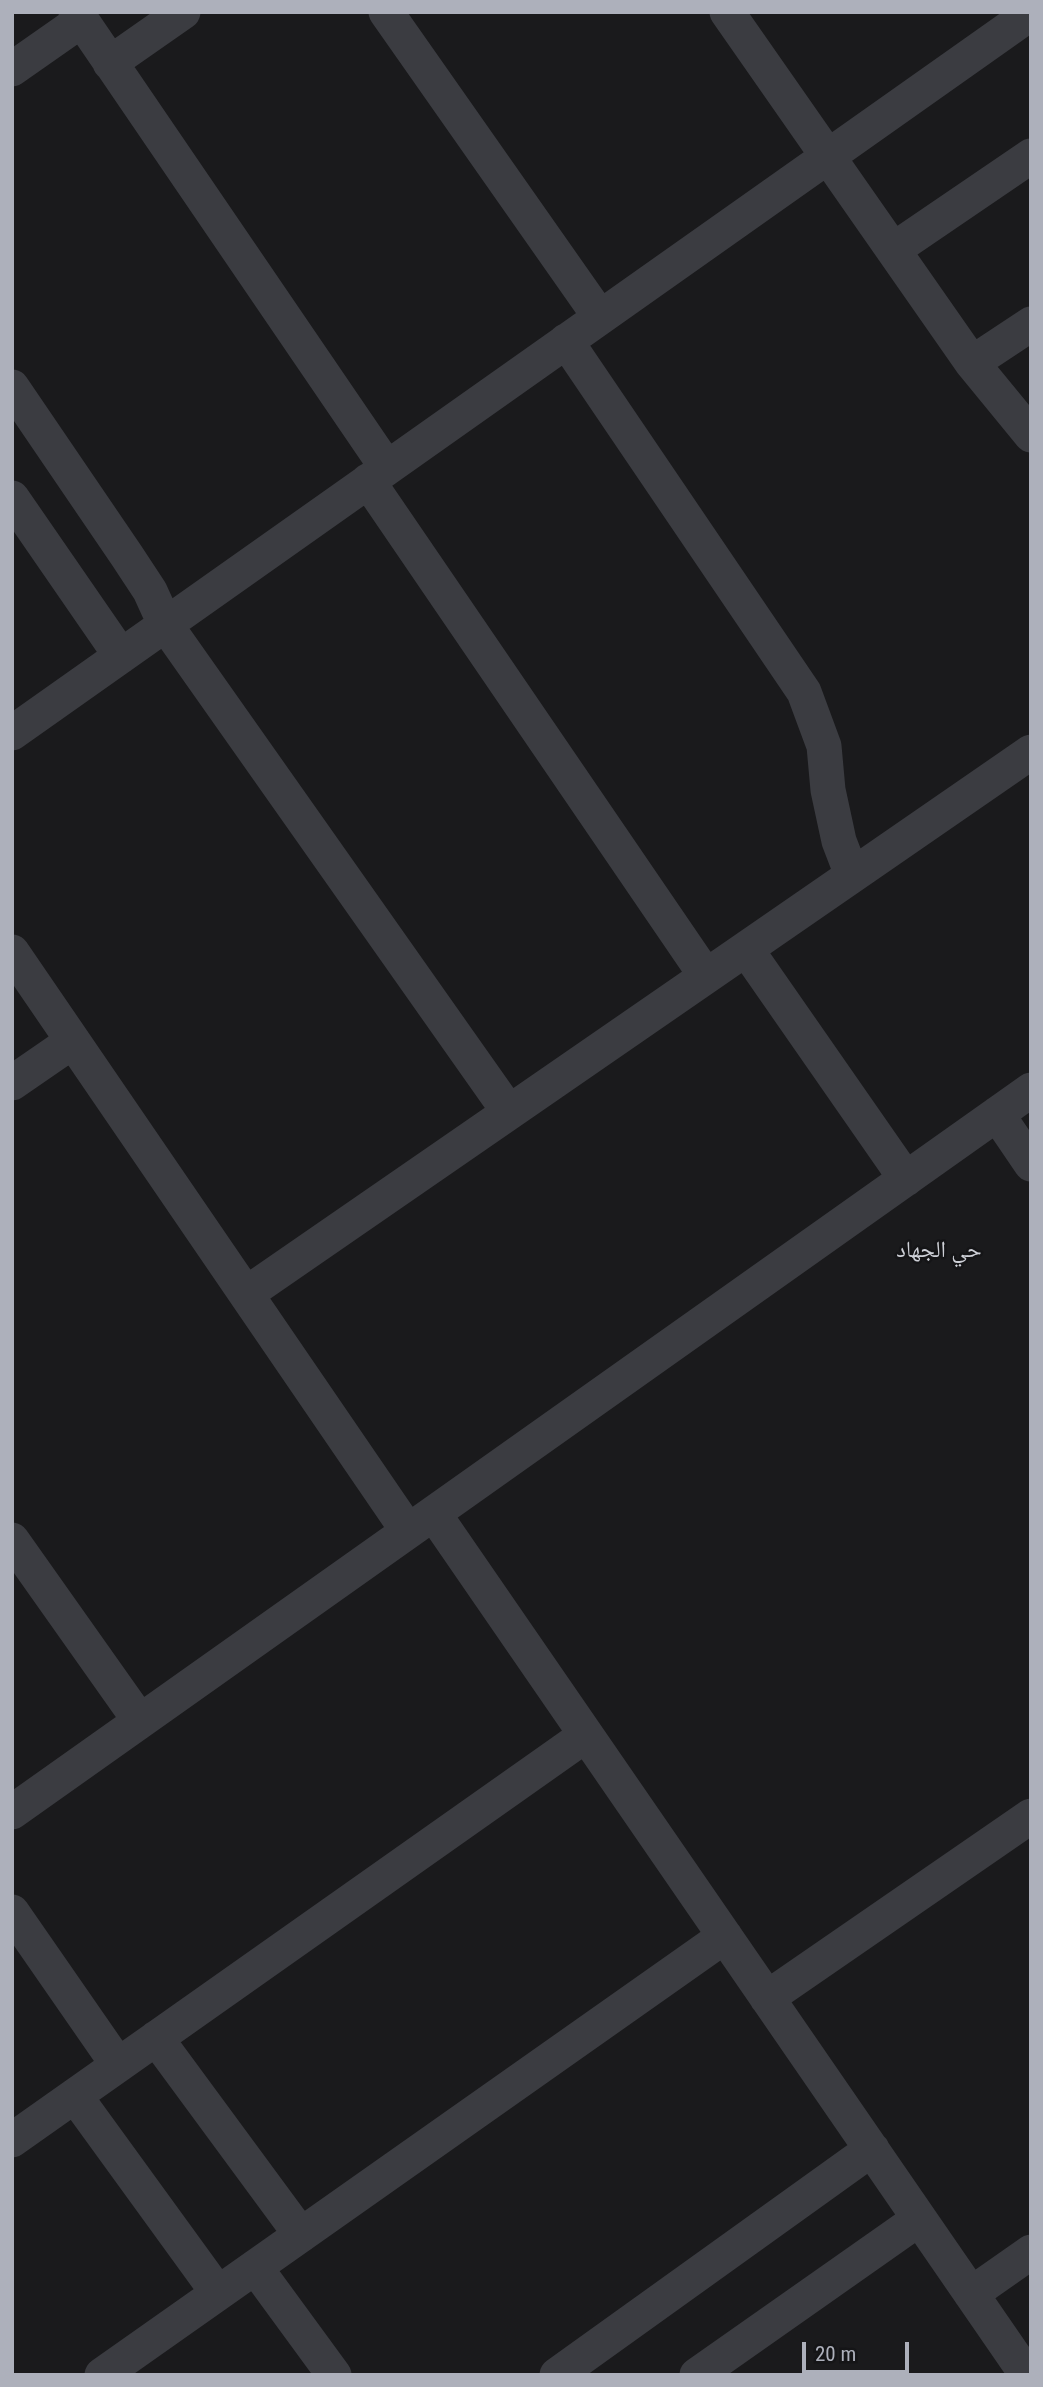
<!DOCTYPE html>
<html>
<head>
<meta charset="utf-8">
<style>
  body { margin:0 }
  #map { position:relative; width:1043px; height:2387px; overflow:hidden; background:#1a1a1c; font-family:"Roboto Condensed",sans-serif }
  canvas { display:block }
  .frame { position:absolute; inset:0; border:14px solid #adb0bb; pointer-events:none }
  .scale { position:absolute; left:802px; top:2342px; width:107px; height:32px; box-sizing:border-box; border:4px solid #adb0bb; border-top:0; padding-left:9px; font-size:21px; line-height:24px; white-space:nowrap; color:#adb0bb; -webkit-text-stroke:5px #151517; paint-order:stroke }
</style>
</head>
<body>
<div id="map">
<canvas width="1043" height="2387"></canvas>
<div class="frame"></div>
<div class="scale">20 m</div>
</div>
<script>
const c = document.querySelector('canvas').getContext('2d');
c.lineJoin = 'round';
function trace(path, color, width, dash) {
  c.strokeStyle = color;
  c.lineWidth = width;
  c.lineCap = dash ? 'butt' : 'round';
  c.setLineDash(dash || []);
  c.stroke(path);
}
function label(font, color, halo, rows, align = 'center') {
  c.font = font + ' "Roboto Condensed","Noto Naskh Arabic",sans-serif';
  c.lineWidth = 5;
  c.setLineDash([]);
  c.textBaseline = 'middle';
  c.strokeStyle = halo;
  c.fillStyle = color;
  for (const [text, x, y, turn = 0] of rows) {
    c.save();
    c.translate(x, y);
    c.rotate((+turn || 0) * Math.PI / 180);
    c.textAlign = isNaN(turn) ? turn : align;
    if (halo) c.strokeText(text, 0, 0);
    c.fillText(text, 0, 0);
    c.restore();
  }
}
const minor = new Path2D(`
  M76 12 387 468
  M386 12 600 317
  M727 12 972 363 1031 435
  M110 63 183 12
  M12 69 82 20
  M893 250 1031 156
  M566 341 804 692 824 746 828 790 839 841 852 875
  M972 363 1031 324
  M12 387 127 556 150 591 165 624 509 1112
  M368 481 706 976
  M12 498 121 656
  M12 733 1031 13
  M746 949 906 1179
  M12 952 408 1531
  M12 1083 73 1041
  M997 1114 1031 1164
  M246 1294 1031 752
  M434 1514 1027 2375
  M12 1540 140 1721
  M12 1812 1031 1090
  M12 1912 118 2065
  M767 1998 1031 1816
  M156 2038 301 2235
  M75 2096 218 2293
  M12 2140 586 1735
  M255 2267 334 2375
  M971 2294 1031 2252
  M102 2375 725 1936
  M557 2375 872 2149
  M697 2375 919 2219`);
const neighbourhoodNames = [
  ["حي الجهاد",939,1251]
];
trace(minor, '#3b3c41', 35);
label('23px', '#ced0d7', '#151517', neighbourhoodNames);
</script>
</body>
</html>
